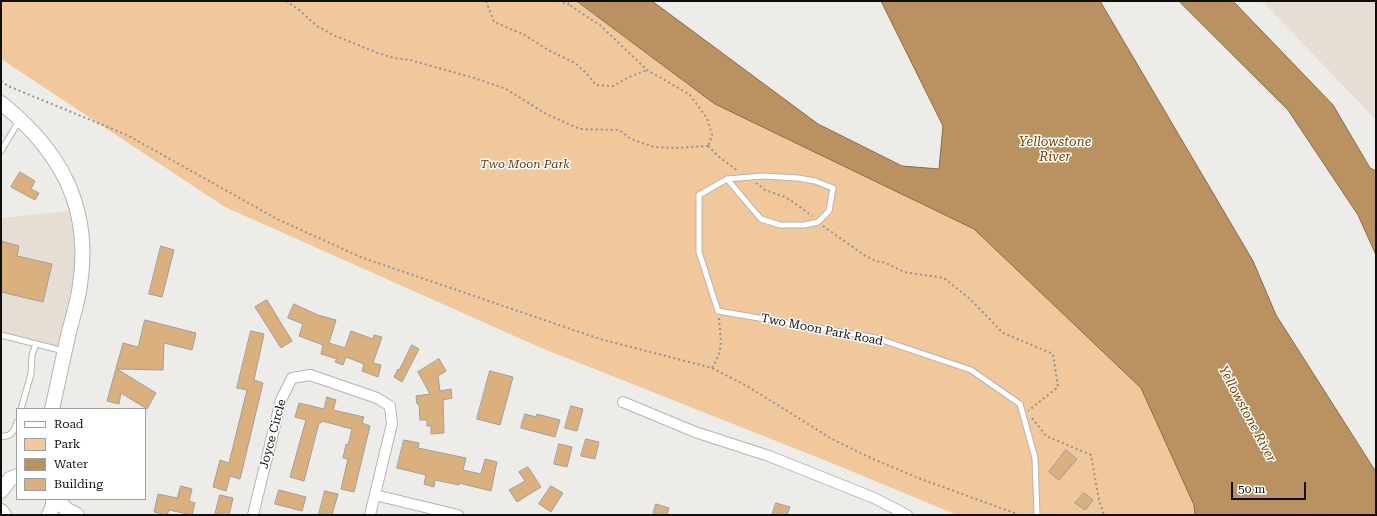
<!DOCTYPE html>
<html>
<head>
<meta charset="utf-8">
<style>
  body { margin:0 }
  #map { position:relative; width:1377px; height:516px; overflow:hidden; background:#eeece9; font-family:"Roboto Serif",serif }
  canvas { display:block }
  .frame { position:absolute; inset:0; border:2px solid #100f0e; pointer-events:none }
  .legend { position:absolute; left:16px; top:408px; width:130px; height:92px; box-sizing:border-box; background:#fff; border:1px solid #9f9f9f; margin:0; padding:5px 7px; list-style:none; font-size:12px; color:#100f0e }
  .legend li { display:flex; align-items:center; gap:8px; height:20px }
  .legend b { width:20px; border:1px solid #9f9f9f }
  .scale { position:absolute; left:1231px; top:482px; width:75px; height:18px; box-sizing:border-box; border:2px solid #100f0e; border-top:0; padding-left:5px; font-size:12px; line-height:14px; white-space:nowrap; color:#100f0e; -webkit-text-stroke:3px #fff; paint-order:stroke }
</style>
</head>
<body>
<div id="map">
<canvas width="1377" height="516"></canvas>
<div class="frame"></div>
<ul class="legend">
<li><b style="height:5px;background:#fff"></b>Road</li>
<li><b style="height:11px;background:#f0c89c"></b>Park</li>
<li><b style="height:11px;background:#ba9161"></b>Water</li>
<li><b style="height:11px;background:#dbb07f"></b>Building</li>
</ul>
<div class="scale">50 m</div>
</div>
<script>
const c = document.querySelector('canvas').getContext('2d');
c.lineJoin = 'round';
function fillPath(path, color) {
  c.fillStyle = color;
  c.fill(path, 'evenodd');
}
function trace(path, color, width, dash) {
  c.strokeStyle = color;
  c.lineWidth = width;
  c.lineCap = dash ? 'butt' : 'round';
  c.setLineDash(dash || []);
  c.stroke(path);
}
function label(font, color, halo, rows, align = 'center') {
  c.font = font + ' "Roboto Serif",serif';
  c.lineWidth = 3;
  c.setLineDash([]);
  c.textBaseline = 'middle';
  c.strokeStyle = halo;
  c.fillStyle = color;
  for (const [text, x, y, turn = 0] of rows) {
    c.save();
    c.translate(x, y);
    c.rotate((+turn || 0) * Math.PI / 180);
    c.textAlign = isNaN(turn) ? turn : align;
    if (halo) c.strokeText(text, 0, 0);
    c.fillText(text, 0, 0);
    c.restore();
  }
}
const built = new Path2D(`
  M1262 1H1376V120L1265 4Z
  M77 210 81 234 65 351 1 335V218Z`);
const green = new Path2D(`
  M1 1H577L715 104 974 229 1141 388 1194 505 1195 515H957L834 464 539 347 225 207 1 59Z`);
const water = new Path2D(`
  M577 1H652L818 124 902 166 939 169 943 126 881 1H1100L1253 261 1276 315 1376 472V515H1195L1194 505 1141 388 974 229 715 104Z
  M1179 1H1233L1333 105 1370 168 1376 171V255L1358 215 1288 110Z`);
const building = new Path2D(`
  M20 172 35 181 31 189 39 193 35 200 11 187Z
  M1 241 19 246 17 256 52 264 43 302 1 292Z
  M161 246 174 250 162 297 149 294Z
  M267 300 292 341 281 348 255 307Z
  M294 304 318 315 336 320 329 343 345 348 351 331 373 339 374 335 382 337 373 363 381 365 378 377 362 371 364 364 346 357 343 365 335 362 337 359 321 354 323 345 299 336 303 324 288 318Z
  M145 320 196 333 192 350 164 343 163 370 117 369 156 393 147 409 121 393 119 404 107 401 123 343 138 347Z
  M251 331 264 334 254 380 263 383 240 479 230 476 226 491 213 487 220 460 229 463 247 390 237 388Z
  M412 345 419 349 402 382 394 377 398 369 399 370Z
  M439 359 446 371 438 376 440 391 451 389 452 398 443 400 444 433 431 434V426H427V420H420L419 404H417L416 396 430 394 418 372Z
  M490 371 513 377 500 425 477 419Z
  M327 397 336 400 333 410 364 417 362 423 370 426 354 492 341 489 348 459 343 458 346 444 348 445 352 429 322 421 321 423H319L304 481 290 477 306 420 295 417 299 403 324 409Z
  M571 406 583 409 577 431 565 428Z
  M525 414 536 417 537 414 560 420 555 437 521 428Z
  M586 439 599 442 595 459 581 456Z
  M404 440 419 443 418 448 466 458 463 470 481 474 485 459 497 462 491 491 459 483V485L435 480 434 487 424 484 426 475 397 468Z
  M559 444 572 447 567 467 554 464Z
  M1066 450 1077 459 1059 480 1049 472Z
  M528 467 541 487 517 502 509 490 525 481 519 472Z
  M181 486 192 489 189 501 195 503 192 515 169 510 167 515 154 512 158 494 177 498Z
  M551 486 563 493 551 512 539 504Z
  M279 490 306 497 302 511 275 504Z
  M325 491 338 494 332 515 319 514Z
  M1084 493 1093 500 1085 510 1075 503Z
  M220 495 233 498 229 515H215Z
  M776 503 790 507 787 515H772Z
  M656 504 669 508 667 515H653Z`);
const path = new Path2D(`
  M286 1 298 9 317 26 333 35 378 53 394 58 410 60 474 78 506 89 546 114 580 129 619 130 631 139 654 147 674 148 708 146
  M486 1 494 22 525 35 548 50 575 63 587 74 596 85 613 86 629 77 647 70
  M558 1 570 5
  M568 1 571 6 601 26 647 70 689 94 707 118 712 135 708 146
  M1 81 8 86 127 135 277 219 363 258 600 339 712 368 747 386 832 439 873 459 921 479 1020 515
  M708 146 718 156 738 171
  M756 183 765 190 785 197 793 202 812 216
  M823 226 864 255 876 261 886 263 904 272 944 278 970 299 1003 333 1053 354 1058 387 1028 411
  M712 368C725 346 720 342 719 318
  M1032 418 1046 436 1091 455 1099 500 1104 515`);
const lane = new Path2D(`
  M1 151 19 121
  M727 179 761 219 780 225H804L818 222 829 211 833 188 815 181 798 178 763 176 727 179 699 195V252L718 311 876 338 971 370 1020 404 1035 458 1037 515
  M1 335 64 351
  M21 409 31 374 32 355 36 344
  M1 436C11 438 15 430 17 422`);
const street = new Path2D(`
  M623 402 695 432 769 456 874 498 907 515
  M375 495 458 515
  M253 515 281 400 292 378 310 375 377 398 390 406 392 424 370 515`);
const secondary = new Path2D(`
  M1 103C60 150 92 207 80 285 78 301 73 316 69 332 63 358 58 383 52 409
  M1 491 10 479 17 476
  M56 499 67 510 77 515
  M1 511 4 515
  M49 515 53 505V499`);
const parkNames = [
  ["Two Moon Park",525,164]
];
const streetNames = [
  ["Two Moon Park Road",822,330,11],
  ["Joyce Circle",273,434,-75]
];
const waterNames = [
  ["Yellowstone",1055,142],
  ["River",1055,157],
  ["Yellowstone River",1247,414,62]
];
fillPath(built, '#e6ded5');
fillPath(green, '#f0c89c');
fillPath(water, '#ba9161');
trace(water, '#876a48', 1);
fillPath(building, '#dbb07f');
trace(building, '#a09e9b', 1);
trace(lane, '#b6b4b1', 7);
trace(street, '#b6b4b1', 12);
trace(secondary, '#b6b4b1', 16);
trace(path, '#959391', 2, [2, 3]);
trace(lane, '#fff', 5);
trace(street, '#fff', 10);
trace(secondary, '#fff', 14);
label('italic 12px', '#5a3d17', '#fff', parkNames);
label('12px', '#100f0e', '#fff', streetNames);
label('italic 13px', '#6e4508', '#fff', waterNames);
</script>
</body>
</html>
